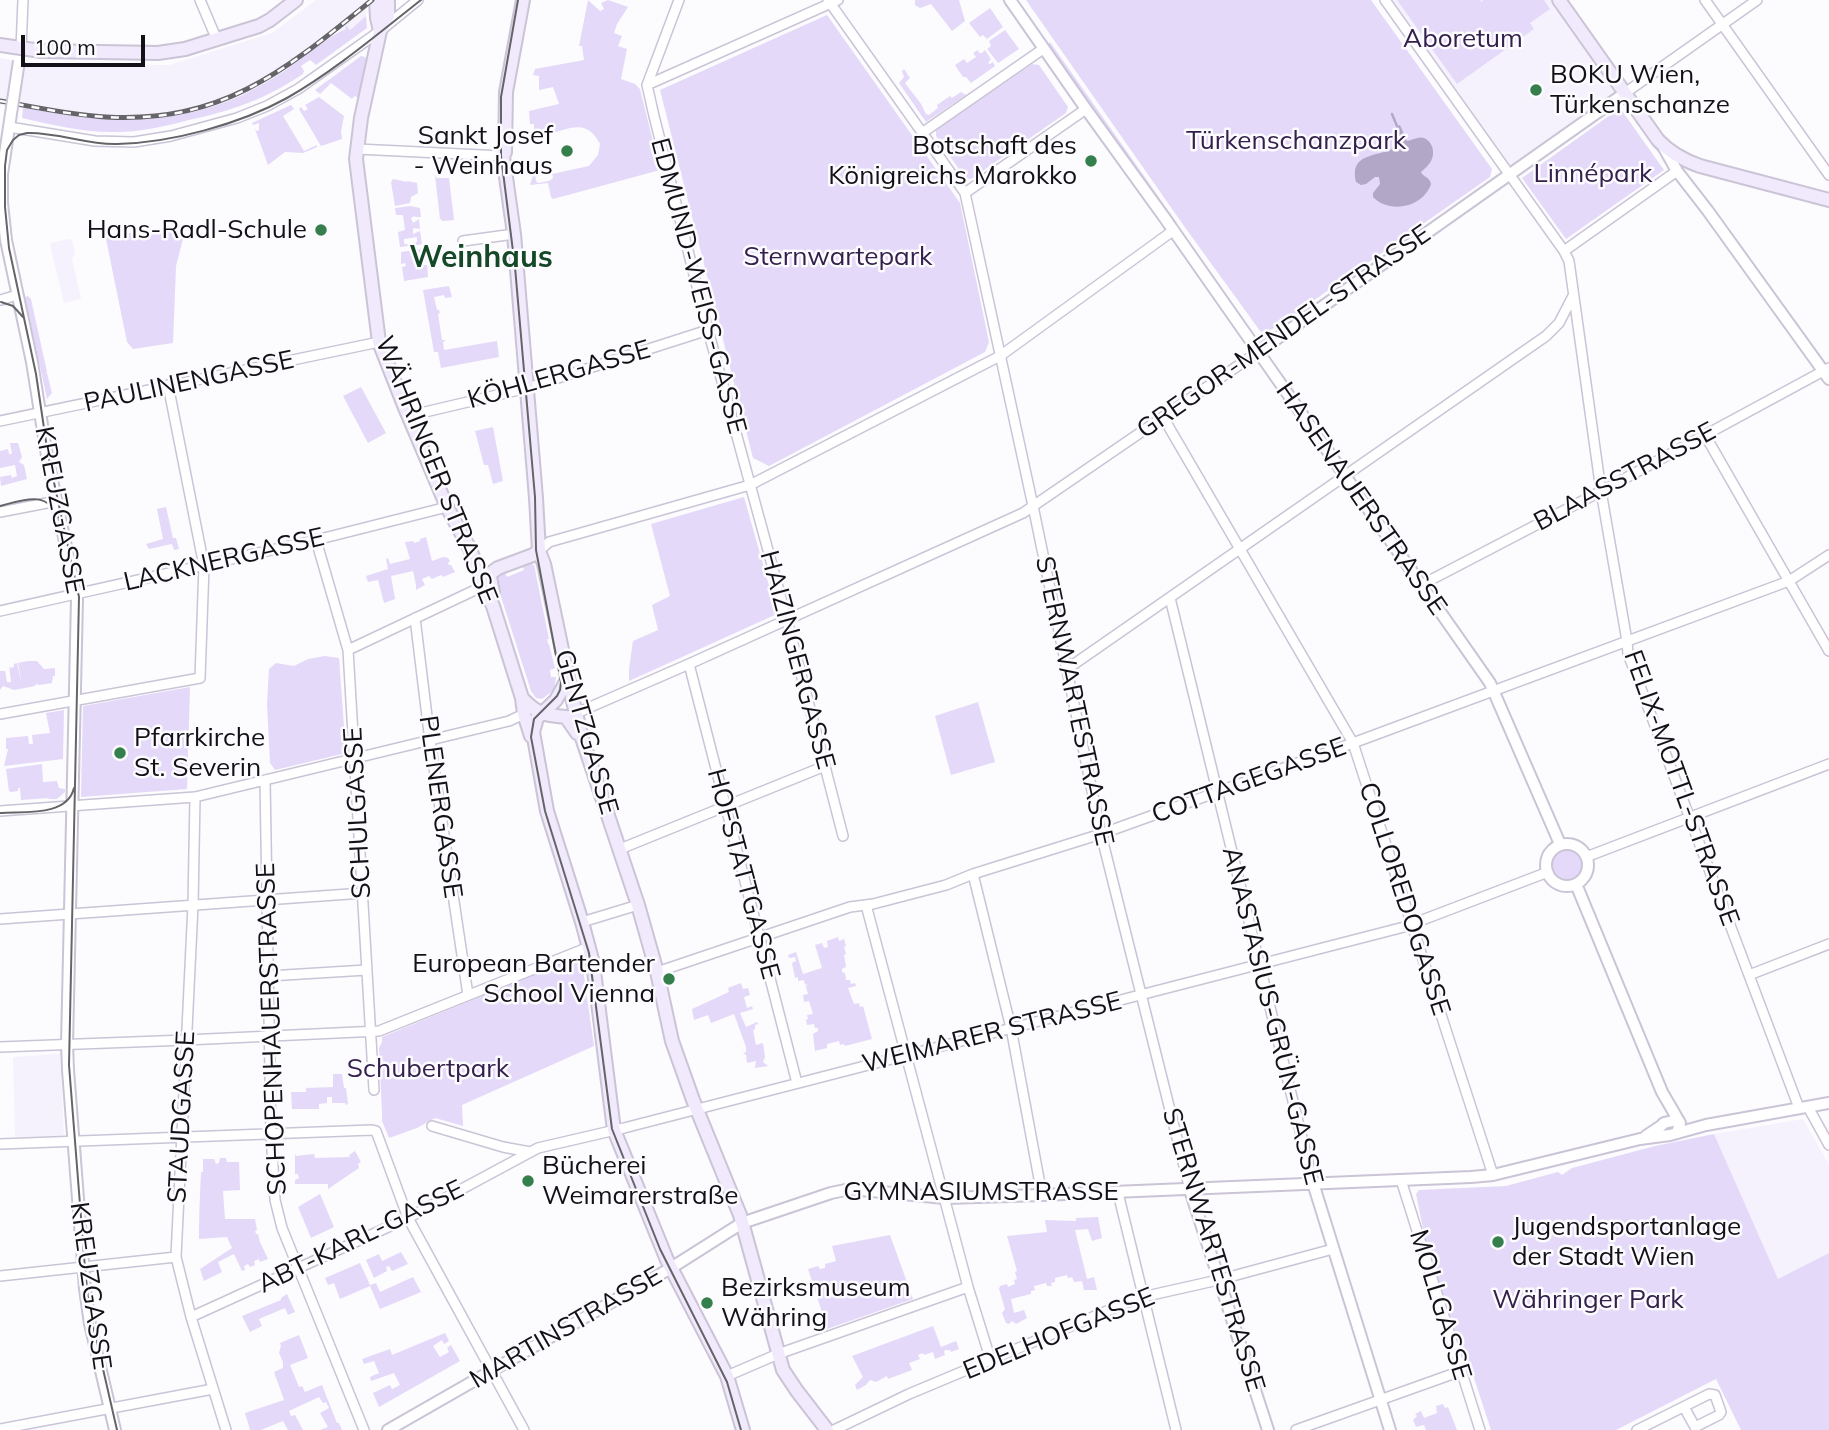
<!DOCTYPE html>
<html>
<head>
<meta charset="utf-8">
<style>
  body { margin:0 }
  #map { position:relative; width:1829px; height:1430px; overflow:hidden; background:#fcfbfe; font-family:Mulish,sans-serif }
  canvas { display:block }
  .scale { position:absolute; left:21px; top:35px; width:124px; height:32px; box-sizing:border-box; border:4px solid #131117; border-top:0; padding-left:9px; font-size:21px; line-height:24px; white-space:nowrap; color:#131117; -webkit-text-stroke:5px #fcfbfe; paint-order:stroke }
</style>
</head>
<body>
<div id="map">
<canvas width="1829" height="1430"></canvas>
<div class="scale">100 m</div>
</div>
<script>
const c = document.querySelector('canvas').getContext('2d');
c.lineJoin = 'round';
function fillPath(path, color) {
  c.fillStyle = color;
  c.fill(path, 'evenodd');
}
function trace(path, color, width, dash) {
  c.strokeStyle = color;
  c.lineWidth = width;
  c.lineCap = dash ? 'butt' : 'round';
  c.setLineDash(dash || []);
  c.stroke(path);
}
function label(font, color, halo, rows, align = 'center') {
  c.font = font + ' Mulish,sans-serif';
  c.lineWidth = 5;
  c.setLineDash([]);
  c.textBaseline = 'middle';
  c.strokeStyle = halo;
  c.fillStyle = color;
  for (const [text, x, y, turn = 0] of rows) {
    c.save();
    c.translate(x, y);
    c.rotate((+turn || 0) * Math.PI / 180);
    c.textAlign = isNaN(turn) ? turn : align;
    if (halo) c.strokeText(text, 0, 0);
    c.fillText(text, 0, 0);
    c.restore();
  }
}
const built = new Path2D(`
  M316 0H366V16L350 30 347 27 344 31 340 30 335 33 290 67 271 80 251 91 211 106 164 117 119 120 75 116 0 105V58L31 64 169 65 272 33Z
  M1385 0H1560L1625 93 1509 174Z
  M68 239 72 240 75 253 72 259 81 299 64 303 50 245 51 243Z
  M60 1054 64 1136 15 1137 13 1057Z
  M1803 1119 1829 1165V1253L1778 1280 1714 1134Z`);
const green = new Path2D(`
  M588 0 600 11 604 9 601 3 608 0 628 7 617 24 614 33 622 36 618 46 627 49 621 79 635 84 640 89 660 170 553 199 551 197 548 183 530 185 534 172 535 173 536 181 538 183 549 181 553 178 552 174 589 166 598 155 600 144C587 119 571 128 550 134L543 131 534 136V124H530L529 111 559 104 553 87 539 90V76L533 75 535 69 584 60 582 46H579Z
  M915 0H959L965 21 952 31 931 4 920 8 915 5Z
  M1026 0H1371L1492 169 1490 177 1293 315 1292 313 1288 315 1289 318 1263 335 1184 226Z
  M1397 0H1480L1482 2 1483 0H1544L1550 9 1530 23 1534 29 1457 84Z
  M990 8 1003 27 987 39 983 35 980 37 969 23Z
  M827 15 960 203 989 342 985 352 769 466 753 458 660 90Z
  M366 16 367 28 316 65 310 60 301 66 304 71 303 74C264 100 231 111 185 121 162 127 140 132 117 132 85 133 53 125 22 118L23 108H26C115 125 195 128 275 77 291 68 334 31 345 30L346 25 350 30Z
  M1005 30 1019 49 998 63 987 49 991 46 989 41Z
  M1050 42 1177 223 1175 224 1048 45Z
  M978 50 979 53H982L985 50 991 59 988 63 990 64 993 62 995 66 971 83 966 77H963L955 65 964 59 967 63 976 57 973 53Z
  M361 56 365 57 367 61 359 98 354 96 352 99 331 83 320 94 315 90Z
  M1032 64 1039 65 1068 107 1066 113 971 179 965 178 936 136V130Z
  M904 69 910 78 905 83 921 104 926 114 929 115 938 108 937 105 950 96 952 98 961 92 966 95 926 122 899 83 904 77 902 71Z
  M319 97 344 116 341 132 342 139 321 146 299 109 301 107 304 111 308 109 305 105Z
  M291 105 294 109 283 116 304 151 317 145V147L303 153 285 152 268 165 255 129 257 131 259 130V123L253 125 252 123Z
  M1620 108 1664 170 1566 239 1522 178Z
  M435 176 437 178H449L454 220 443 221 440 219Z
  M393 179 407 182V181L417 183 418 193 411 197 410 203 395 206 391 182Z
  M411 206 420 208 421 217H415V216L411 218 413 223 419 219 420 229 413 228V234L420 231 422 244 413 246 412 244 417 242V237L404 239V244H409V246L400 247 398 232 405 230 403 215H396L395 208Z
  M185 231 176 266 173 343 133 349 127 342 105 234Z
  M422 249 425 251 426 261 423 262V265H427L428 277 404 281 402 267 406 266 405 263 401 264V252Z
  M449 286 452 297 445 298 444 295 434 297 437 310H439L440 313 438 314 442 340H445V341L443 342 444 350 497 341 499 357 441 368 438 352H434L423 290Z
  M28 296 31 299 47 372 46 373H47L52 393 47 399 25 297Z
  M361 387 386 433 368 443 343 396Z
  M493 427 503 481 493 484 488 465H484L475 431Z
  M10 443H18L22 457 19 462 24 465 27 479 1 486 0 477 11 475 12 478 17 476 15 465 0 468V451L8 449 9 454H12Z
  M744 497 777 614 629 681V669L633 641 658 630 652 605 670 596 651 524Z
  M166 507 173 538H176L179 549 174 550 172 544 149 549 146 544 163 539 157 509Z
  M426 537 432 561 443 557 448 558 450 561 448 563 449 565H451L455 572 443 577 441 575 432 579 429 576 422 579 425 585 416 590V585L413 571 391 576 395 599 384 603 378 580 368 582 366 576 388 569 386 559 388 558 390 564 410 559 405 542 413 541 414 543 420 541V539Z
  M531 564 534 565 549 639H547L548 644H549L555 668 550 670 551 677H556L554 690 542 699 536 698 531 691 496 581 497 577 505 573 507 577 524 570 523 567Z
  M325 656 339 658 346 753 275 770 270 763 267 704 269 669 276 663 294 666 308 659Z
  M28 661H37L44 669 55 668V676H53L52 683 39 685 36 684 35 686 14 690 3 686 0 690V671H5L7 682H11L9 665 10 668 14 667V664L17 663 22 685 18 663Z
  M190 687 187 789 81 797 83 706Z
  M978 702 995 762 951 775 935 716Z
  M64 710 63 759 4 766 8 749H6V738L28 736 29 744H33L32 735 50 733 46 713Z
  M42 764 43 782 57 781 59 788 65 789V792L57 799H49L48 798 21 800 20 788H18V791L11 792 9 791 6 769Z
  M1552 865a15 15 0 1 1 30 0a15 15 0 1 1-30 0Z
  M838 937 839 941 844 939 846 946 844 947 846 954 844 955 846 967 842 969V972L845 973 846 980H850L851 984 855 983 856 986 848 988 854 1004 859 1003 860 1007 863 1006 872 1039 845 1046 844 1044 840 1045 839 1041 827 1044V1048L815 1051 813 1034 818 1031V1028H815L814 1024 807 1025 806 1020 808 1019 807 1015 813 1014 809 1001 804 1002 803 995 808 994 806 987 807 984 805 985 804 980 798 981V977L795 978 792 963 796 961 795 957 789 958 788 955 796 952 803 974 822 968 815 945 822 943 824 948 828 947 827 941Z
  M573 959 582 962 594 1046 462 1105 463 1126 435 1118 417 1128 389 1138 382 1121V1113L379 1048 382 1042V1037Z
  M741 983 743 989 748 988 750 995 744 997 747 1008 752 1006 753 1009 740 1013 746 1027 757 1022 758 1024 755 1025V1029L753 1030 756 1045 763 1043 765 1057 763 1062 768 1066 755 1068 756 1061 747 1063 746 1055 743 1053 746 1052V1047L734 1014 711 1023 708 1015 694 1020 692 1009 729 992 728 988Z
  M333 1074H342L344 1088H346L348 1104 346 1105 345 1103H332V1097H327V1103L319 1104V1109H292L291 1092H306V1088L333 1087Z
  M1714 1134 1778 1279 1829 1253V1430H1741L1716 1379 1616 1430H1491L1473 1375 1463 1354 1449 1315 1424 1233 1416 1194 1419 1190 1506 1186 1558 1172 1562 1175 1572 1168 1655 1146Z
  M355 1151 361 1162 358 1164 359 1168 328 1189V1184H295V1180L299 1178 298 1174H295V1154L296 1156 314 1154 315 1158 350 1157 349 1155Z
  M220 1158H226L227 1162H239L240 1190 223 1191 225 1219H255L257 1230 255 1231 256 1234H258L260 1242 268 1259 260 1262 259 1259 254 1261 255 1265 250 1267 248 1264 244 1266 245 1270 242 1271 234 1254 218 1262 222 1272 204 1281 200 1269 232 1248 227 1237 199 1239C199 1217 200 1196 201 1172H203V1159H214L216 1164 219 1163Z
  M320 1194 334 1227 311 1238 298 1207Z
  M1098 1217 1102 1238 1092 1241 1088 1229 1075 1230 1087 1279 1094 1277 1097 1290H1084L1082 1281 1074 1282 1072 1277 1068 1278 1067 1275 1055 1278V1282L1051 1283 1052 1286H1047L1046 1283 1034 1286 1035 1290 1031 1291V1294L1011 1299 1014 1313 1024 1310 1027 1318 1016 1324 1012 1321 1009 1324 1006 1323 1002 1313 1005 1309 999 1289 1000 1286 1007 1284 1008 1287 1015 1284 1014 1280 1017 1279 1015 1272 1017 1271 1007 1236 1047 1232 1045 1220 1076 1221V1218Z
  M890 1235 913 1299 827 1329 823 1312H822L808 1269 818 1266 820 1269 825 1268V1264L836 1261 832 1246Z
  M401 1252 408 1264 392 1271 389 1266 386 1267 387 1271 374 1278 366 1260 379 1254 382 1261Z
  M360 1263 370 1285 376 1283 380 1292 413 1277 421 1292 380 1309 370 1286 340 1299 334 1283 328 1285 325 1278Z
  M287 1294 295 1312 288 1315 285 1308 259 1319 262 1326 250 1332 242 1316 281 1300V1298Z
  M933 1326 941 1347 956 1341 959 1349 951 1352 950 1350H945L944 1352 945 1355 935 1359 933 1352 924 1355 923 1353 918 1355 920 1359 909 1363 912 1370 888 1379 887 1376 876 1382 870 1380 866 1385 857 1390 855 1385 863 1377 852 1356Z
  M445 1333 449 1341 444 1344 442 1340 433 1346 440 1357 449 1352 447 1348 451 1345 460 1361 379 1407 373 1393 390 1385 392 1389 400 1385 394 1373 371 1381 370 1377 379 1373 374 1361 364 1364 362 1359 390 1349 392 1355Z
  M299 1335 308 1358 290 1365 299 1387 302 1386 305 1392 322 1385 337 1423H339L342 1430H320L328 1427 320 1413 329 1408 326 1402 323 1403 319 1397 289 1411 291 1416 295 1415 303 1430H288L283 1421 261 1430H250L245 1413 284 1400 274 1372 283 1368V1362L279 1353 281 1346 280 1343Z
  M1443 1404 1445 1408 1448 1407 1457 1430H1426L1424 1425 1416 1427 1413 1420 1417 1416 1415 1414 1421 1411 1424 1418 1437 1413 1436 1406Z`);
const water = new Path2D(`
  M1400 125 1407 141C1412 140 1419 136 1424 138 1434 142 1436 156 1429 164 1427 167 1424 169 1421 172 1423 177 1430 177 1431 184 1423 208 1389 214 1373 197V193L1380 184 1379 177H1375L1366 184 1361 185 1356 182C1349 153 1376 157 1392 149L1396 134 1394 128Z`);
const stream = new Path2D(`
  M1392 114 1397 126`);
const minor = new Path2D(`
  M200 0 217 40
  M828 0 965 193 1033 506 1101 834 1190 1190
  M1385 0 1564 251 1569 261 1601 491 1627 641 1628 654 1799 1108
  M1705 0 1829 175
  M21 49 23 0
  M647 85 654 116 708 330 787 620 843 836
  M647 85 838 0
  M647 85 679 0
  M1625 93 1757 0
  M9 127 95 141 134 142 171 136 237 118 267 106 298 89 380 31 418 0
  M922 133 1043 49
  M357 149 503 156
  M965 193 1086 109
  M463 241 514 234
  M1564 251 1677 171
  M1 300 17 295
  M408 416 527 388 708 330
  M1163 417 1353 743 1493 1175
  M0 421 379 342
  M1705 435 1829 651
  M0 512 57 501
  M316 540 348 650 374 1090
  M539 551 549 542 750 485 1000 356 1174 230
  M1421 585 1609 487 1829 368
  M1170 598 1313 1183
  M0 611 316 540 447 507
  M415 618 430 741 468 995
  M348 650 475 590 483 583
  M689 664 797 1083
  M1067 669 1546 336 1559 323 1573 296
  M0 714 200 678 204 566 168 385
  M572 715 689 664 1023 513 1258 352
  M265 780 271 1133 275 1200 282 1228 364 1430
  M195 797 193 905 176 1257 191 1317 226 1430
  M0 811 195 797 509 721 524 714
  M620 849 825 766
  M1586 857 1829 764
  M973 874 1011 1028 1042 1195
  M866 905 968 1287 991 1361
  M0 919 363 893
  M582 922 638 905
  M657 972 850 907 873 904 946 885 973 874 1101 834 1353 743 1789 581 1829 555
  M1749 975 1829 944
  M269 976 366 970
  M0 1047 186 1040 379 1031 589 947
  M1808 1107 1829 1145
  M432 1126 503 1147 530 1152
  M0 1144 372 1130 376 1131 408 1218 524 1430
  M1401 1180 1480 1430
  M1118 1193 1176 1430
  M0 1276 176 1257
  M191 1317 408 1218 538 1148 624 1128 1404 927 1548 872
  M727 1376 778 1354 968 1287
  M0 1429 213 1389
  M834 1430 909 1394 1138 1298 1218 1280 1333 1249
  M1296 1430 1461 1371
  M1637 1430 1709 1394 1715 1395 1721 1412 1719 1415 1695 1427 1684 1407`);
const tertiary = new Path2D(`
  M1010 0 1086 109 1164 217 1490 683 1560 844
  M12 107 2 174V203L6 240 32 362 47 456 77 599 67 1044 68 1070 85 1289 90 1324 115 1430
  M1664 148 1677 171 1708 211 1829 379
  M1258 352 1625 93
  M1546 865a21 21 0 1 1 42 0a21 21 0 1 1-42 0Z
  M1576 884 1662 1092 1680 1123 1677 1133
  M1646 1136 1661 1126 1664 1123 1677 1120
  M1313 1183 1390 1430
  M1190 1190 1268 1430
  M388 1430 671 1268 742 1223 831 1193 850 1189 945 1198 1042 1195 1471 1177 1493 1175 1640 1139 1670 1135 1706 1125 1829 1103`);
const secondary = new Path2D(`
  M376 0 377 18 380 31 361 118 356 159 379 342 405 408 447 507 470 549 487 594 493 606 522 698 524 714 531 736
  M523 0 506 92 505 152 503 156 514 234 536 498 539 551 544 564 572 697 582 738 638 905 657 972 672 1041 693 1100 740 1215 783 1370 797 1391 827 1430
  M1559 0 1658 140C1670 153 1683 160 1700 166L1829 200
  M380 31 388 16V0
  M0 45 41 51 158 53 185 49 259 26 270 20 296 0
  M493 592 490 577 491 573 498 568 533 555 539 551
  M568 678 556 700 537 718 533 732 547 811 582 922 593 963 614 1130 667 1260 727 1376 743 1430
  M522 698C537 714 544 715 566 717L577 733`);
const tram = new Path2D(`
  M518 0 501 97V156L515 267 535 497 536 550 561 682 560 690 557 696 534 719 531 737 545 811 589 953 612 1129 660 1249 727 1382 741 1430
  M1 302 13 306 23 317
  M0 506C23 500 49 489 59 520
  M0 813C24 811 67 817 74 788
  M117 1430 89 1308 85 1268 69 1065 79 597 48 455 36 374 9 248 5 207V166L7 150 13 140 19 135 27 133C57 132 87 145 117 144 171 143 240 124 287 98 333 72 379 33 421 0`);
const rail = new Path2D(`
  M0 101C35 107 70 115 106 117 223 124 287 69 372 0`);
const tertiaryBridge = new Path2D(`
  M12 107 19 61`);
const markers = [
  [1536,90,7,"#357f4d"],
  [567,151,7,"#357f4d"],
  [1091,161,7,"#357f4d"],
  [321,230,7,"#357f4d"],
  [120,753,7,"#357f4d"],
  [669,979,7,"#357f4d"],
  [528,1181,7,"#357f4d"],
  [1498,1242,7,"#357f4d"],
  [707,1303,7,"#357f4d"]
];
const parkNames = [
  ["Aboretum",1463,39],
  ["Türkenschanzpark",1296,141],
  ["Linnépark",1593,174],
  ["Sternwartepark",838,257],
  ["Schubertpark",428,1069],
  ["Währinger Park",1588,1300]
];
const poiNames = [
  ["BOKU Wien,",1550,75],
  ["Türkenschanze",1550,105],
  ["Sankt Josef",553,136,"right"],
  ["- Weinhaus",553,166,"right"],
  ["Botschaft des",1077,146,"right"],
  ["Königreichs Marokko",1077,176,"right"],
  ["Hans-Radl-Schule",307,230,"right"],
  ["Pfarrkirche",134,738],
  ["St. Severin",134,768],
  ["European Bartender",655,964,"right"],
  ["School Vienna",655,994,"right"],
  ["Bücherei",542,1166],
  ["Weimarerstraße",542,1196],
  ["Jugendsportanlage",1512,1227],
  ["der Stadt Wien",1512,1257],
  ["Bezirksmuseum",721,1288],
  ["Währing",721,1318]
];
const streetNames = [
  ["EDMUND-WEISS-GASSE",698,286,75],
  ["GREGOR-MENDEL-STRASSE",1284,332,-35],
  ["KÖHLERGASSE",559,375,-16],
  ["PAULINENGASSE",189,382,-12],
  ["WÄHRINGER STRASSE",436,470,68],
  ["BLAASSTRASSE",1625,477,-28],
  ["HASENAUERSTRASSE",1361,499,55],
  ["KREUZGASSE",59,510,79],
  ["LACKNERGASSE",224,560,-13],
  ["HAIZINGERGASSE",797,660,75],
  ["STERNWARTESTRASSE",1074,701,78],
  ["GENTZGASSE",586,732,74],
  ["COTTAGEGASSE",1249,781,-20],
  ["FELIX-MOTTL-STRASSE",1681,788,70],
  ["PLENERGASSE",440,807,82],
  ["SCHULGASSE",358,813,-93],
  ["HOFSTATTGASSE",743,874,75],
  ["COLLOREDOGASSE",1404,899,72],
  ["ANASTASIUS-GRÜN-GASSE",1272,1016,76],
  ["SCHOPENHAUERSTRASSE",272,1029,-92],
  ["WEIMARER STRASSE",992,1033,-14],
  ["STAUDGASSE",182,1117,-87],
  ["GYMNASIUMSTRASSE",981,1192],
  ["ABT-KARL-GASSE",361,1237,-26],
  ["STERNWARTESTRASSE",1213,1250,73],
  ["KREUZGASSE",90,1286,82],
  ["MOLLGASSE",1440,1305,73],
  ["MARTINSTRASSE",566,1328,-30],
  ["EDELHOFGASSE",1059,1334,-22]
];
const quarterNames = [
  ["Weinhaus",481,258]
];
fillPath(built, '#f6f2fd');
fillPath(green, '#e4d9f9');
fillPath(water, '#b3a7c8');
trace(stream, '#b3a7c8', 2.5);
trace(minor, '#cac4d6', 12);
trace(tertiary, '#cac4d6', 14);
trace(secondary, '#cac4d6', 16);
trace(minor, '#fff', 9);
trace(tertiary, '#fff', 10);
trace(secondary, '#f1eafc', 12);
trace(tram, '#656469', 2);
trace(rail, '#656469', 5);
trace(rail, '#fcfbfe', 2.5, [8]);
trace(tertiaryBridge, '#cac4d6', 14, []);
trace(tertiaryBridge, '#fff', 10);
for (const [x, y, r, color] of markers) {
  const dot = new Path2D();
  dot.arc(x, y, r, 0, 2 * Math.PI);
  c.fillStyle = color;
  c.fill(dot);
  trace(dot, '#fcfbfe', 2.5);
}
label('26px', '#33204c', '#fcfbfe', parkNames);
label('26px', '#131117', '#fcfbfe', poiNames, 'left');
label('26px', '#131117', '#fcfbfe', streetNames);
label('bold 30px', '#144826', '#fcfbfe', quarterNames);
</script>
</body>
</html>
